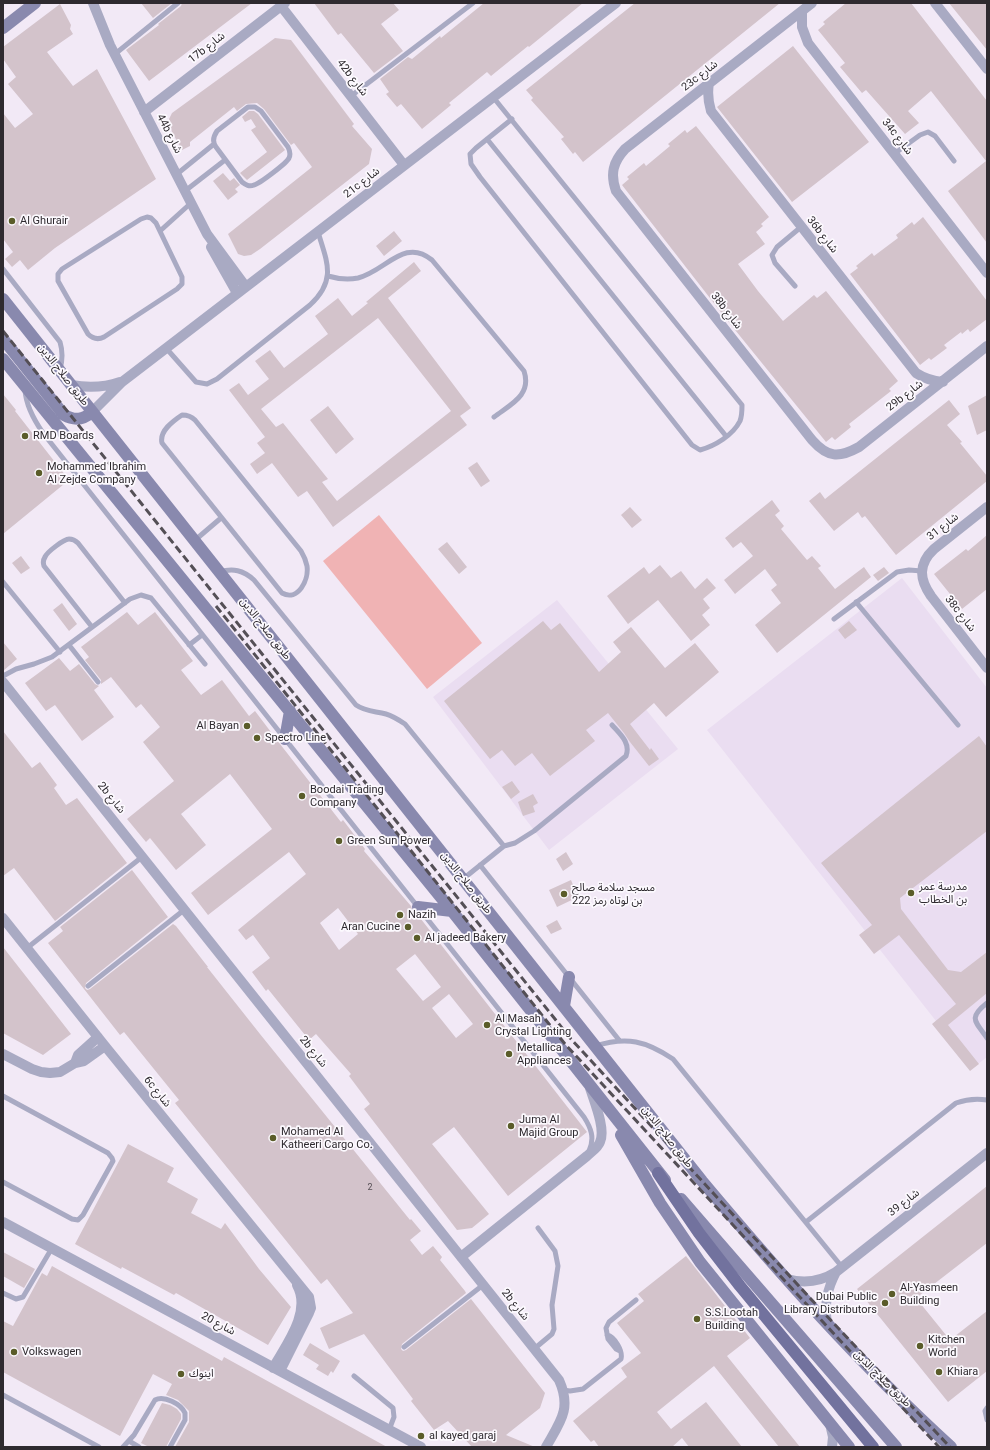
<!DOCTYPE html>
<html>
<head>
<meta charset="utf-8">
<style>
  body { margin:0 }
  #map { position:relative; width:990px; height:1450px; overflow:hidden; background:#f2e9f6; font-family:Roboto,sans-serif }
  canvas { display:block }
  .frame { position:absolute; inset:0; border:4px solid #2e2a2f; pointer-events:none }
</style>
</head>
<body>
<div id="map">
<canvas width="990" height="1450"></canvas>
<div class="frame"></div>
</div>
<script>
const c = document.querySelector('canvas').getContext('2d');
c.lineJoin = 'round';
function fillPath(path, color) {
  c.fillStyle = color;
  c.fill(path, 'evenodd');
}
function trace(path, color, width, dash) {
  c.strokeStyle = color;
  c.lineWidth = width;
  c.lineCap = dash ? 'butt' : 'round';
  c.setLineDash(dash || []);
  c.stroke(path);
}
function label(font, color, halo, rows, align = 'center') {
  c.font = font + ' Roboto,"Noto Sans Arabic",sans-serif';
  c.lineWidth = 3.5;
  c.setLineDash([]);
  c.textBaseline = 'middle';
  c.strokeStyle = halo;
  c.fillStyle = color;
  for (const [text, x, y, turn = 0] of rows) {
    c.save();
    c.translate(x, y);
    c.rotate((+turn || 0) * Math.PI / 180);
    c.textAlign = isNaN(turn) ? turn : align;
    if (halo) c.strokeText(text, 0, 0);
    c.fillText(text, 0, 0);
    c.restore();
  }
}
const built = new Path2D(`
  M902 578 987 688V1057L973 1068 707 730Z
  M557 600 678 749 549 850 433 697Z`);
const green = new Path2D(`
  M379 515 482 643 427 689 323 561Z`);
const building = new Path2D(`
  M141 3H172L153 18Z
  M182 3H252L149 81 126 50 159 25 158 24 181 6Z
  M314 3H393L399 10 381 24 403 51 374 73 341 33 338 35Z
  M484 3H583L529 47 528 46 491 76 487 72 449 103 451 105 422 129 401 104 397 107 386 94 389 92 380 79 408 57 412 59 440 36 441 38Z
  M635 3H780L583 162 575 152 573 154 561 139 564 137 531 100 533 98 526 90Z
  M846 3H911L987 101V243L948 191 986 161 931 91 908 111 919 123 905 134 866 90 862 93 840 67 845 63 818 30 825 24 823 22Z
  M949 3H987V50Z
  M60 4 71 25 70 29 73 34 47 52 73 86 97 69 156 179 55 248 28 270 20 260 12 267 5 259 13 252 3 239V113L15 128 33 114 8 84 16 77 3 59V47Z
  M275 38 291 40 354 124 352 126 372 149 369 164 260 249 251 255 244 256 238 254 228 234 312 167 294 143 291 145 264 109 257 103 246 104 237 111 234 107 190 142V146L182 150 172 132 169 119 172 113Z
  M793 46 869 142 792 202 717 107Z
  M249 111H254L258 114 285 150 247 180 240 173 267 152 251 130 256 127 251 119 245 122 242 117Z
  M696 126 769 217 761 224 763 226 756 232 765 244 738 264 758 291 783 321 814 295 817 298 826 291 898 381 889 389 891 391 849 424 851 427 835 440 832 437 826 442 727 320 622 185 629 179 627 177 644 163 646 166 670 146 668 144 685 130 687 133Z
  M223 173 230 181 234 178 240 185 235 189 238 192 228 200 213 181Z
  M923 217 987 301V319L970 332 968 329 962 334 961 332 944 345 947 348 931 360 929 358 920 365 850 274 858 268 856 266 872 253 874 256 898 238 896 235 912 222 914 225Z
  M394 231 402 241 384 256 376 246Z
  M414 262 421 271 388 298 471 408 460 416 467 425 333 527 307 491 298 497 272 463 257 474 250 464 265 453 257 443 265 437 229 390 239 383 248 395 269 379 255 361 270 350 284 368 328 334 315 316 338 298 352 316 368 303 366 302ZM378 318 451 411 337 501 322 482 328 479 283 423 276 427 261 409Z
  M3 394 16 410 15 411 69 480 3 534Z
  M987 395V430L977 435 968 406Z
  M949 400 960 414 947 425 962 442 960 443 987 476V481L896 555 865 516 862 518 858 512 834 531 809 501 820 492 825 499Z
  M328 406 354 439 336 454 310 420Z
  M477 462 490 481 481 487 468 468Z
  M772 500 780 511 775 515 784 526 781 529 807 560 812 556 821 566 818 568 835 589 864 567 871 577 777 653 755 625 781 603 771 590 777 585 765 569 735 594 724 580 753 556 741 542 733 548 725 538Z
  M630 507 642 520 632 528 621 515Z
  M987 535V589L962 609 934 574 966 549 968 551Z
  M447 542 467 567 459 574 438 549Z
  M21 556 30 568 21 574 12 563Z
  M660 565 671 578 681 571 695 589 707 578 716 588 703 599 710 608 702 615 710 625 691 641 658 600 628 624 607 596 644 567 649 574Z
  M884 567 889 573 878 581 873 575Z
  M62 603 77 624 69 631 53 610Z
  M127 612 138 625 155 612 193 661 181 670 201 695 222 680 249 716 255 711 280 744 341 822 343 820 365 849 364 851 411 906 413 913 417 914 435 937 587 1132 508 1196 454 1127 432 1144 489 1214 472 1228 457 1230 364 1109 370 1104 349 1076 351 1074 316 1034 309 1040 268 989 266 991 252 972 270 958 253 935 246 940 238 930 306 874 289 852 208 915 191 893 272 829 230 774 181 814 206 845 176 870 150 838 146 842 127 819 174 781 143 742 160 727 141 704 136 708 111 677 101 684V680L85 660 89 657 81 647ZM338 908 358 934 339 950 320 923ZM415 954 441 987 423 1001 396 969ZM449 994 473 1024 456 1038 432 1008Z
  M543 621 551 630 560 623 599 672 621 652 613 642 631 627 665 668 695 643 719 672 666 717 654 703 630 724 650 750 651 748 659 759 649 766 630 742 624 733 608 713 586 730 595 741 550 776 532 753 515 766 502 750 490 759 444 701Z
  M849 621 857 630 845 639 838 630Z
  M3 642 17 659 3 671Z
  M59 658 70 671 79 664 95 684 99 686 94 690 114 717 82 741 55 705 46 711 25 683Z
  M3 731 32 768 40 762 57 785 54 788 66 805 77 798 127 863 55 921 14 868 3 876Z
  M979 736 987 747V831L900 898 901 909 948 970 961 972 987 952V993L948 1025 979 1064 970 1071 932 1024 956 1004 899 935 874 954 859 935 872 925 821 863Z
  M512 781 520 792 511 799 502 787Z
  M533 794 538 803 533 806 535 812 523 816 518 802Z
  M566 852 573 864 563 871 556 859Z
  M132 870 168 917 86 983 85 988 87 990 90 989 173 924 176 926 208 967H207L260 1034 410 1220 411 1219 421 1231 410 1240 422 1255 433 1246 442 1257 440 1260 465 1291 466 1293 402 1344 401 1349 403 1351 406 1350 471 1299 545 1393 540 1408 506 1435 535 1447H472L448 1421 434 1430 411 1401 413 1399 364 1334 329 1349 320 1328 353 1313 327 1279 321 1284 175 1103 179 1100 124 1032 120 1035 48 943 63 931 60 927Z
  M571 880 578 897 557 907 549 890Z
  M557 920 562 929 551 934 546 926Z
  M3 947 71 1034 43 1055 3 1033Z
  M128 1144 174 1168 167 1182 198 1199 191 1213 221 1229 225 1223 259 1269 291 1307 268 1345 176 1293 174 1295 122 1267 121 1269 75 1244Z
  M987 1186V1243L916 1298 950 1340 987 1311V1371L948 1402 857 1289Z
  M3 1252 35 1269 24 1288 3 1276Z
  M686 1256 750 1338 727 1356 800 1447H779L714 1366 657 1412 671 1429 706 1402 742 1447H689L682 1438 672 1447H599L594 1440 591 1442 573 1421 627 1377 621 1368 641 1353 617 1323 644 1301 638 1294Z
  M52 1266 222 1361 224 1357 387 1447H175L189 1422V1411L178 1400 166 1395 172 1384 153 1374 120 1436 3 1372V1321L13 1326 42 1273 47 1276Z
  M310 1343 340 1361 333 1373 331 1371 328 1376 316 1369 319 1365 303 1355Z
  M162 1403 170 1405 177 1409 181 1414V1419L166 1447H149L141 1443Z`);
const lane = new Path2D(`
  M115 54 178 3
  M351 96 473 3
  M493 97 742 405C742 410 742 416 740 421 733 435 715 446 700 450L692 445 480 177 471 164 470 154 476 148 512 119
  M248 107H255L261 111 288 147C290 151 291 154 289 158 287 163 259 184 254 185 249 187 246 185 242 182L216 147C212 142 213 137 217 131Z
  M487 139 726 436
  M894 154 920 135 928 132 935 136 954 161
  M177 174 214 144
  M185 191 225 160
  M147 217 151 218 156 223 182 277V284L177 289 104 337C98 340 93 339 88 334L58 281V274L62 269 141 219Z
  M160 231 191 203
  M3 269 60 342C63 352 63 359 60 369
  M328 276C338 279 348 280 358 278 386 271 404 237 432 260L524 371C532 395 511 404 494 417
  M795 286 775 263 772 255 777 247 801 227
  M166 348 196 382 207 384 217 379 310 305C337 280 327 262 318 232
  M25 390C26 406 34 420 43 433L584 1117C591 1128 595 1138 589 1151
  M182 415C188 415 191 416 195 420L301 551C304 556 306 561 307 566 309 580 298 602 282 593L162 443C159 431 173 421 182 415Z
  M194 541 221 518
  M219 572C233 568 243 570 254 580L356 705C366 712 375 711 386 714 393 716 399 720 405 724L504 846
  M3 582 60 652
  M856 602 958 725
  M834 619 897 572 909 570 922 571
  M92 627 44 566C43 563 43 560 45 557 47 552 64 539 69 539 73 539 75 540 78 543L125 603
  M69 645 98 682
  M189 645 202 635
  M3 676 16 669 34 664 52 657 130 599 141 595 151 598 205 664
  M480 865 619 1040
  M463 879 504 846 515 843 534 831 626 756C631 743 620 734 612 725
  M27 948 142 857
  M88 986 184 910
  M987 1003C968 1018 975 1021 987 1038
  M595 1046C627 1036 646 1041 673 1059L842 1267
  M3 1096 108 1153 112 1158 113 1161 83 1215 78 1220 72 1219 3 1182
  M806 1222 956 1103C967 1099 975 1098 987 1100
  M3 1293 16 1299 23 1297 52 1248
  M404 1347 483 1285
  M534 1349 552 1334 554 1329 552 1305 558 1266 555 1251 538 1228
  M620 1351 616 1349 608 1339 606 1328 609 1322 636 1300
  M354 1376 393 1408 394 1417 389 1430
  M563 1390 570 1391 583 1389 621 1359C623 1351 615 1337 607 1335
  M3 1395 99 1447
  M987 1408 985 1411 987 1420
  M129 1441 139 1447
  M123 1447 134 1435 155 1400C164 1395 181 1404 185 1413V1420L170 1447`);
const street = new Path2D(`
  M93 3 110 45 207 234 246 287
  M812 3 625 149C613 162 610 174 616 191L812 440C828 458 839 458 859 447L987 346
  M935 3 987 69
  M281 6 404 165
  M802 11V27L808 43 987 273
  M709 83C707 94 708 101 711 111L916 373C925 379 932 381 943 382
  M144 112 285 3
  M211 247 237 293
  M71 385C88 388 103 388 120 382
  M92 412 122 382 616 3
  M987 507 934 549C918 564 919 579 931 596L987 668
  M3 682 559 1380C572 1409 560 1422 546 1447
  M3 918 105 1046 309 1297 311 1308 309 1313 280 1371
  M3 1054 32 1069 41 1072 50 1073 60 1072 75 1063 84 1061 105 1046
  M75 1063 78 1055 98 1037
  M3 1222 421 1447
  M461 1257 587 1156C591 1152 598 1148 600 1142 606 1129 594 1101 590 1088
  M787 1279C805 1284 820 1282 836 1272L987 1153
  M827 1323C824 1304 827 1289 836 1272
  M273 1368C286 1345 312 1312 297 1285
  M830 1424 833 1437 832 1447`);
const secondary = new Path2D(`
  M3 28 35 3
  M3 299 702 1181C780 1274 861 1365 951 1447
  M3 339 64 415C75 421 83 420 92 412
  M3 359 452 911 665 1180
  M285 739 290 711
  M418 907 452 911
  M564 1006 569 977
  M621 1135 660 1203 700 1262 849 1447
  M681 1199 896 1447`);
const primary = new Path2D(`
  M658 1173 699 1233 740 1286 873 1447`);
const rail = new Path2D(`
  M3 331 571 1039 809 1297 950 1447
  M216 606 565 1044 939 1447`);
const markers = [
  [12,221,4,"#5a5c29"],
  [25,436,4,"#5a5c29"],
  [39,473,4,"#5a5c29"],
  [247,726,4,"#5a5c29"],
  [257,738,4,"#5a5c29"],
  [302,796,4,"#5a5c29"],
  [339,841,4,"#5a5c29"],
  [911,893,4,"#5a5c29"],
  [564,894,4,"#5a5c29"],
  [400,915,4,"#5a5c29"],
  [408,927,4,"#5a5c29"],
  [417,938,4,"#5a5c29"],
  [487,1025,4,"#5a5c29"],
  [509,1054,4,"#5a5c29"],
  [511,1126,4,"#5a5c29"],
  [273,1138,4,"#5a5c29"],
  [892,1294,4,"#5a5c29"],
  [885,1303,4,"#5a5c29"],
  [697,1319,4,"#5a5c29"],
  [920,1346,4,"#5a5c29"],
  [14,1352,4,"#5a5c29"],
  [939,1372,4,"#5a5c29"],
  [181,1374,4,"#5a5c29"],
  [421,1436,4,"#5a5c29"]
];
const numberNames = [
  ["2",370,1188]
];
const streetNames = [
  ["17b شارع",207,48,-38],
  ["23c شارع",700,76,-38],
  ["42b شارع",352,78,52],
  ["44b شارع",169,134,63],
  ["34c شارع",897,137,52],
  ["21c شارع",362,183,-38],
  ["36b شارع",822,235,52],
  ["38b شارع",726,311,52],
  ["طريق صلاح الدين",63,375,52],
  ["29b شارع",905,396,-38],
  ["شارع 31",943,527,-38],
  ["38c شارع",960,614,52],
  ["طريق صلاح الدين",265,629,52],
  ["2b شارع",111,798,51],
  ["طريق صلاح الدين",466,883,52],
  ["2b شارع",313,1052,51],
  ["6c شارع",157,1092,51],
  ["طريق صلاح الدين",667,1137,52],
  ["شارع 39",904,1203,-38],
  ["2b شارع",515,1305,51],
  ["شارع 20",218,1324,28],
  ["طريق صلاح الدين",882,1379,45]
];
const poiNames = [
  ["Al Ghurair",20,221],
  ["RMD Boards",33,436],
  ["Mohammed Ibrahim",47,467],
  ["Al Zejde Company",47,480],
  ["Al Bayan",239,726,"right"],
  ["Spectro Line",265,738],
  ["Boodai Trading",310,790],
  ["Company",310,803],
  ["Green Sun Power",347,841],
  ["مدرسة عمر",919,887],
  ["بن الخطاب",919,900],
  ["مسجد سلامة صالح",572,888],
  ["بن لوتاه رمز 222",572,901],
  ["Nazih",408,915],
  ["Aran Cucine",400,927,"right"],
  ["Al jadeed Bakery",425,938],
  ["Al Masah",495,1019],
  ["Crystal Lighting",495,1032],
  ["Metallica",517,1048],
  ["Appliances",517,1061],
  ["Juma Al",519,1120],
  ["Majid Group",519,1133],
  ["Mohamed Al",281,1132],
  ["Katheeri Cargo Co.",281,1145],
  ["Al-Yasmeen",900,1288],
  ["Building",900,1301],
  ["Dubai Public",877,1297,"right"],
  ["Library Distributors",877,1310,"right"],
  ["S.S.Lootah",705,1313],
  ["Building",705,1326],
  ["Kitchen",928,1340],
  ["World",928,1353],
  ["Volkswagen",22,1352],
  ["Khiara",947,1372],
  ["اينوك",189,1374],
  ["al kayed garaj",429,1436]
];
fillPath(built, '#eaddf1');
fillPath(green, '#f0b3b4');
fillPath(building, '#d3c3cb');
trace(lane, '#a9aac3', 5);
trace(street, '#a9aac3', 10);
trace(secondary, '#8989ae', 12);
trace(primary, '#72729e', 12);
trace(rail, '#544f56', 3, [8, 4]);
for (const [x, y, r, color] of markers) {
  const dot = new Path2D();
  dot.arc(x, y, r, 0, 2 * Math.PI);
  c.fillStyle = color;
  c.fill(dot);
  trace(dot, '#fcf9fe', 1.5);
}
label('9px', '#575056', null, numberNames);
label('11px', '#2e2a2f', '#fcf9fe', streetNames);
label('11px', '#2e2a2f', '#fcf9fe', poiNames, 'left');
</script>
</body>
</html>
